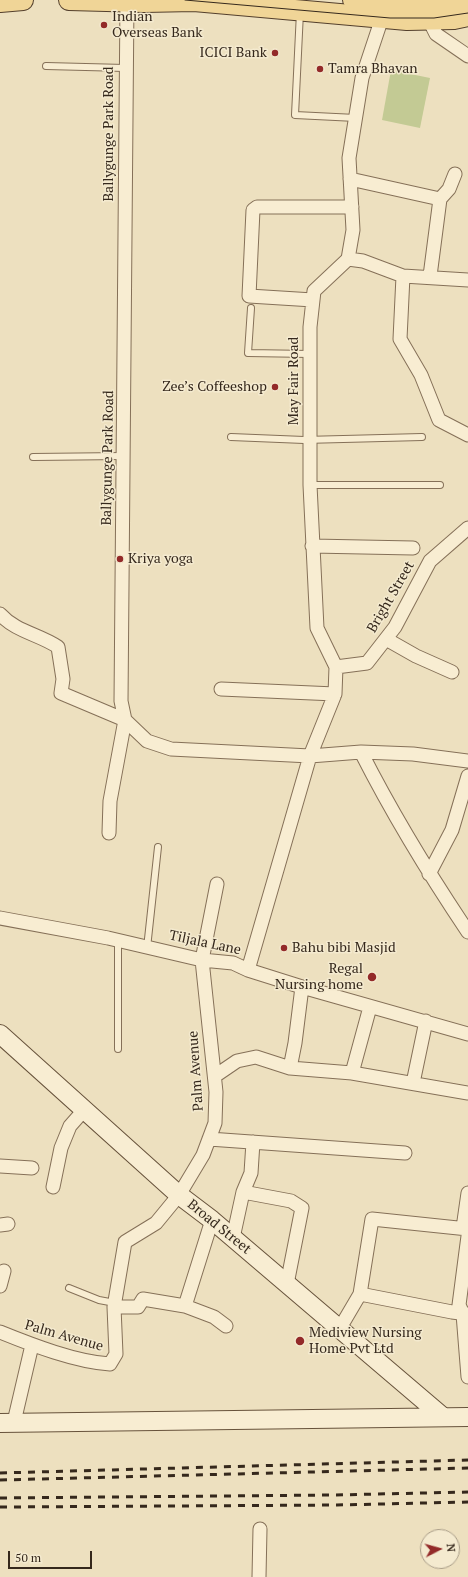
<!DOCTYPE html>
<html>
<head>
<meta charset="utf-8">
<style>
  body { margin:0 }
  #map { position:relative; width:468px; height:1577px; overflow:hidden; background:#ede0bf; font-family:"PT Serif",serif }
  canvas { display:block }
  .north { position:absolute; left:420px; top:1529px; width:40px; height:40px; box-sizing:border-box; background:#f4eacf; border:1px solid #a89c87; border-radius:50%; rotate:84deg; font-size:11px; font-weight:700; line-height:16px; text-align:center; color:#35281c }
  .north::after { content:''; display:block; margin:auto; width:14px; height:18px; background:#932a29; clip-path:polygon(50% 0,100% 100%,50% 72%,0 100%) }
  .scale { position:absolute; left:8px; top:1551px; width:84px; height:18px; box-sizing:border-box; border:2px solid #35281c; border-top:0; padding-left:5px; font-size:12px; line-height:14px; white-space:nowrap; color:#35281c; -webkit-text-stroke:3px #f4eacf; paint-order:stroke }
</style>
</head>
<body>
<div id="map">
<canvas width="468" height="1577"></canvas>
<div class="north">N</div>
<div class="scale">50 m</div>
</div>
<script>
const c = document.querySelector('canvas').getContext('2d');
c.lineJoin = 'round';
function fillPath(path, color) {
  c.fillStyle = color;
  c.fill(path, 'evenodd');
}
function trace(path, color, width, dash) {
  c.strokeStyle = color;
  c.lineWidth = width;
  c.lineCap = dash ? 'butt' : 'round';
  c.setLineDash(dash || []);
  c.stroke(path);
}
function label(font, color, halo, rows, align = 'center') {
  c.font = font + ' "PT Serif",serif';
  c.lineWidth = 3;
  c.setLineDash([]);
  c.textBaseline = 'middle';
  c.strokeStyle = halo;
  c.fillStyle = color;
  for (const [text, x, y, turn = 0] of rows) {
    c.save();
    c.translate(x, y);
    c.rotate((+turn || 0) * Math.PI / 180);
    c.textAlign = isNaN(turn) ? turn : align;
    if (halo) c.strokeText(text, 0, 0);
    c.fillText(text, 0, 0);
    c.restore();
  }
}
const green = new Path2D(`
  M391 70 430 78 420 128 382 120Z`);
const lane = new Path2D(`
  M300 12 295 115 356 118
  M46 66 125 68
  M251 308 248 353 310 354
  M231 437 304 440 422 437
  M33 457 123 456
  M310 485H440
  M147 948 158 847
  M118 1049V941
  M69 1288 99 1300 115 1303`);
const street = new Path2D(`
  M127 0 121 701 125 720 147 741 171 749 310 756 361 752C393 815 429 874 468 932
  M429 20 436 34 468 56
  M350 179 440 199
  M348 259 363 261 403 276 400 339 421 375 439 420 468 435
  M403 276 468 280
  M430 276 440 199 449 189 455 174
  M313 300 249 296 253 210 257 207H352
  M312 546 413 548
  M0 614C16 632 39 634 58 647L63 679 61 693 125 720 110 801 109 833
  M386 639 416 656 452 672
  M336 667 367 663 395 627 430 561 468 528
  M221 689 335 694
  M361 752 413 754 468 761
  M429 874 452 830 468 776
  M0 918 108 938 202 960 233 963 248 970 302 987 468 1034
  M248 970 310 756 335 694 336 667 317 628 310 485V327L314 291 348 259 353 230 349 158 362 78 384 12
  M290 1068 295 1043 302 987
  M352 1073 370 1007
  M215 1076 237 1061 256 1057 290 1068 352 1073 468 1093
  M413 1083 426 1021
  M209 1139 405 1153
  M0 1166 32 1168
  M53 1187 61 1148 70 1126 85 1109
  M243 1192 291 1201 302 1208 287 1284
  M212 1220 185 1306 214 1317 226 1326
  M0 1225 8 1224
  M463 1228 468 1193
  M468 1236 459 1305 463 1314 468 1377
  M233 1238 243 1192 251 1173 253 1142
  M0 1286 4 1271
  M360 1294 452 1312 468 1314
  M114 1307H138L143 1299 185 1306
  M340 1328 360 1294 372 1219 468 1229
  M0 1332C32 1345 76 1362 110 1364L116 1354 114 1307 125 1242 156 1223 179 1195 203 1155 215 1123 216 1092 202 960 217 884
  M14 1422 32 1345
  M259 1577 260 1529`);
const secondary = new Path2D(`
  M0 1034 179 1195 212 1220 442 1416
  M0 1423 468 1417`);
const primary = new Path2D(`
  M69 0 144 2 194 1 407 20 454 19 468 16
  M353 0 412 4 468 1
  M0 2 23 0`);
const tram = new Path2D(`
  M185 0 390 18H434L468 13`);
const rail = new Path2D(`
  M0 1473 468 1460
  M0 1480 468 1468
  M0 1498 335 1495 468 1492
  M0 1507 337 1505 468 1502`);
const markers = [
  [104,25,4,"#932a29"],
  [275,53,4,"#932a29"],
  [320,69,4,"#932a29"],
  [275,387,4,"#932a29"],
  [120,559,4,"#932a29"],
  [284,948,4,"#932a29"],
  [372,977,5,"#932a29"],
  [300,1341,5,"#932a29"]
];
const poiNames = [
  ["Indian",112,17],
  ["Overseas Bank",112,33],
  ["ICICI Bank",267,53,"right"],
  ["Tamra Bhavan",328,69],
  ["Zee’s Coffeeshop",267,387,"right"],
  ["Kriya yoga",128,559],
  ["Bahu bibi Masjid",292,948],
  ["Regal",363,969,"right"],
  ["Nursing home",363,985,"right"],
  ["Mediview Nursing",309,1333],
  ["Home Pvt Ltd",309,1349]
];
const streetNames = [
  ["Ballygunge Park Road",109,134,-90],
  ["May Fair Road",294,381,-90],
  ["Ballygunge Park Road",108,458,-89],
  ["Bright Street",391,597,-60],
  ["Tiljala Lane",205,943,12],
  ["Palm Avenue",196,1071,-94],
  ["Broad Street",219,1227,39],
  ["Palm Avenue",64,1336,16]
];
fillPath(green, '#c3ca94');
trace(lane, '#857058', 8);
trace(street, '#857058', 15);
trace(secondary, '#67523b', 20);
trace(primary, '#533f2c', 22);
trace(lane, '#f8edd2', 6);
trace(street, '#f8edd2', 13);
trace(secondary, '#f8edd2', 18);
trace(primary, '#f0d597', 20);
trace(tram, '#35281c', 1);
trace(rail, '#35281c', 3, [7, 7]);
for (const [x, y, r, color] of markers) {
  const dot = new Path2D();
  dot.arc(x, y, r, 0, 2 * Math.PI);
  c.fillStyle = color;
  c.fill(dot);
  trace(dot, '#f4eacf', 1.5);
}
label('14px', '#35281c', '#f4eacf', poiNames, 'left');
label('14px', '#35281c', '#f4eacf', streetNames);
</script>
</body>
</html>
